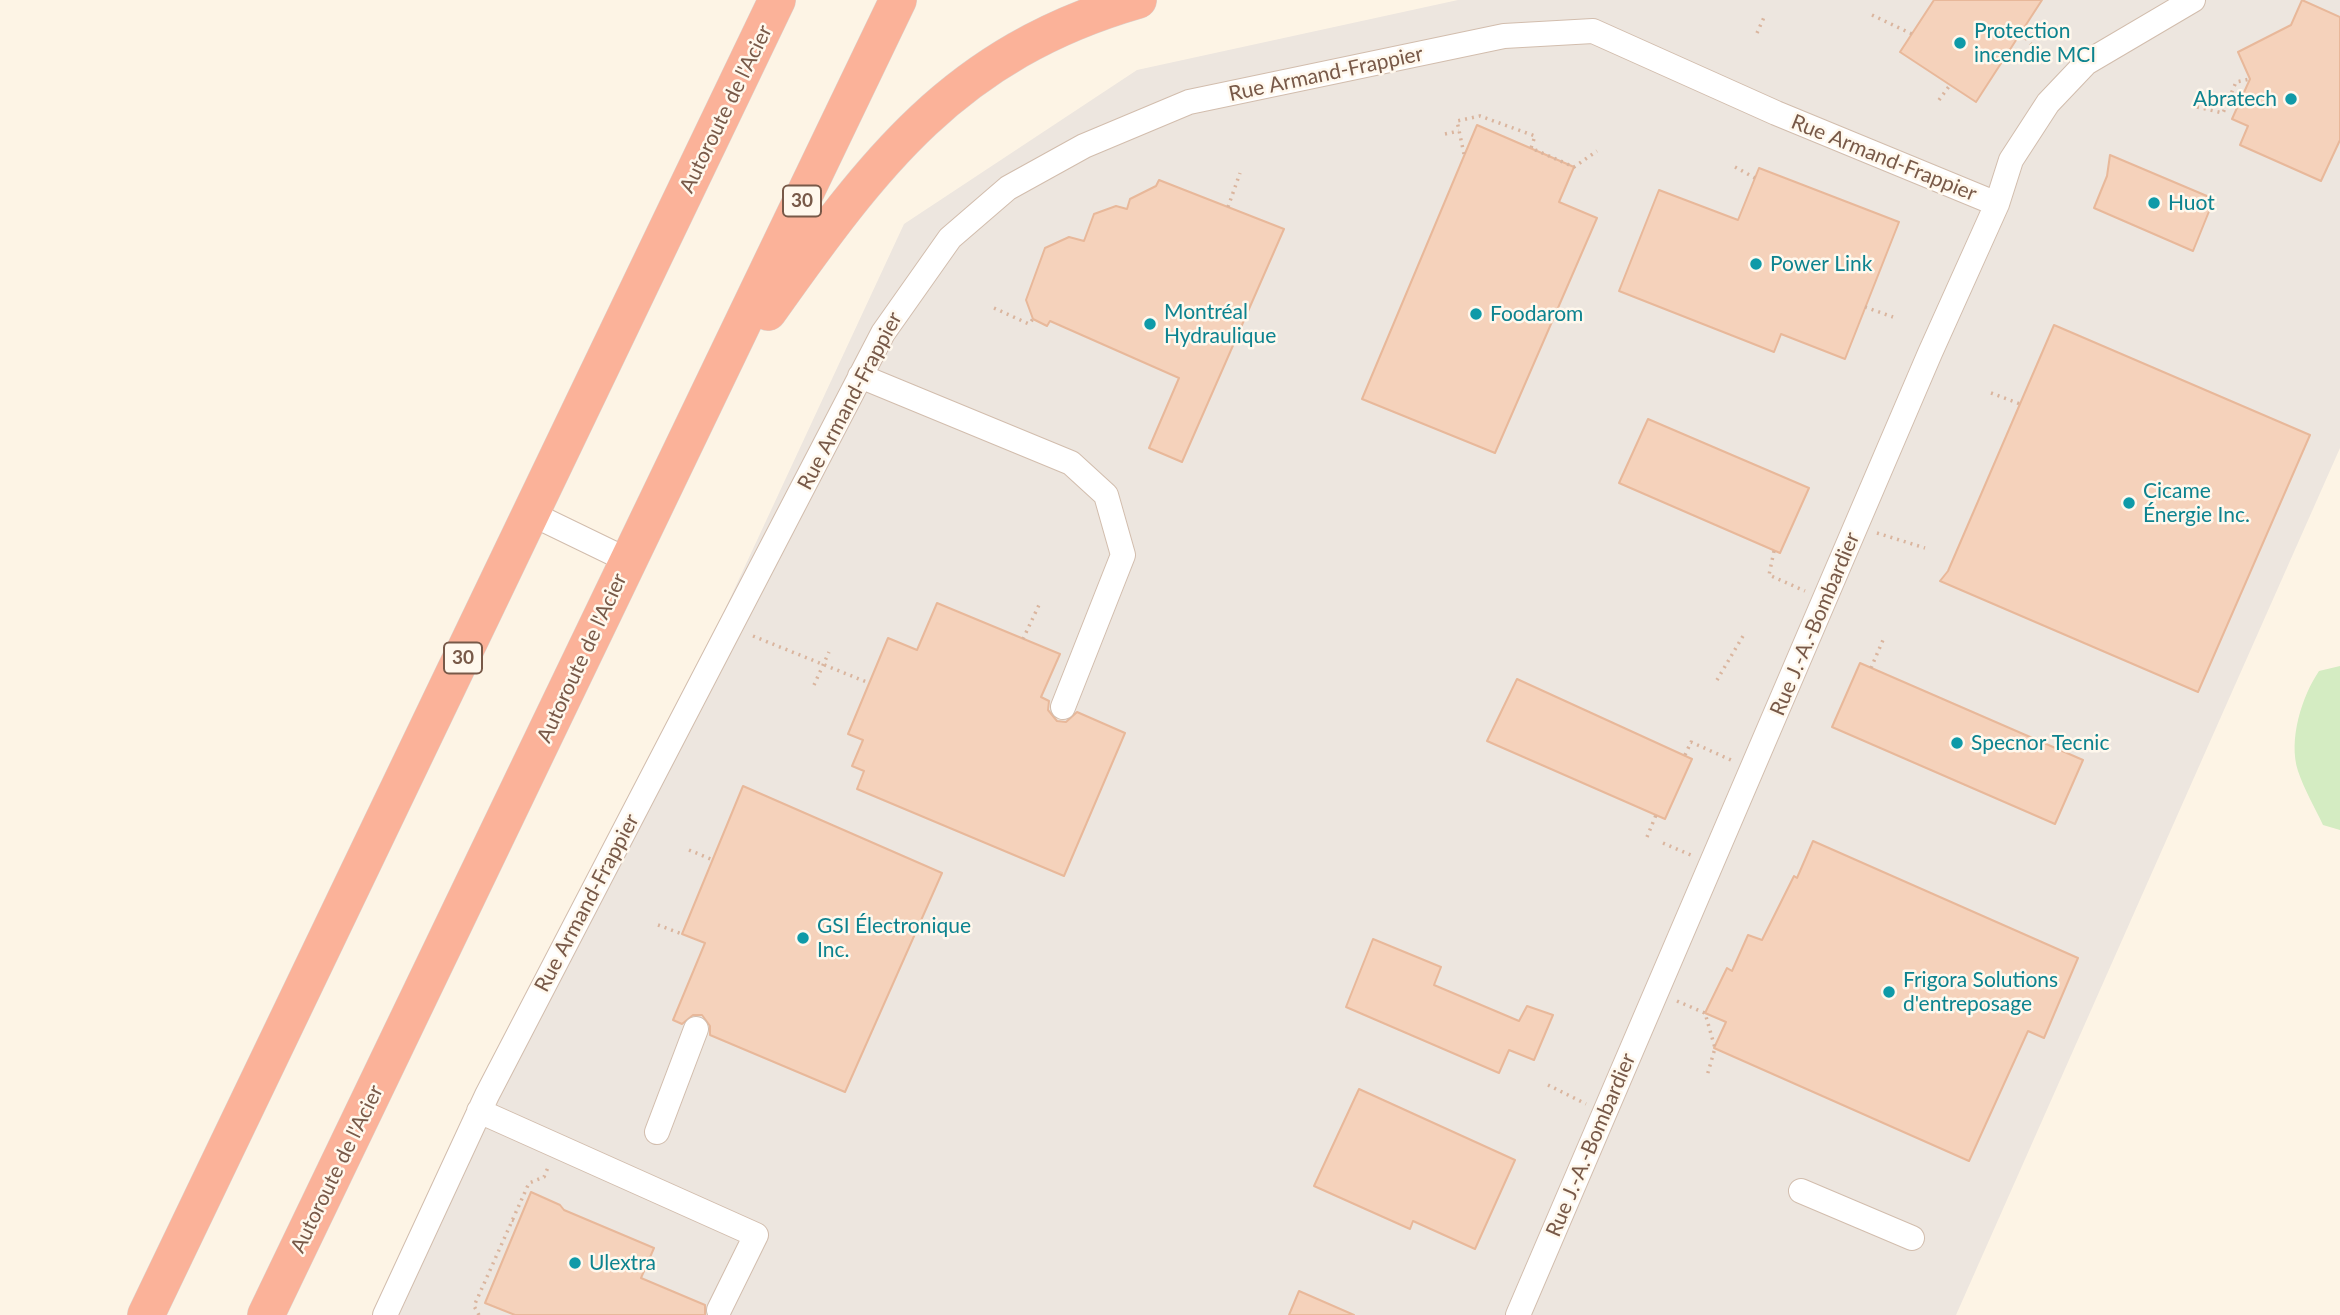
<!DOCTYPE html>
<html>
<head>
<meta charset="utf-8">
<style>
  body { margin:0 }
  canvas { display:block; background:#fdf4e5 }
</style>
</head>
<body>
<canvas width="2340" height="1315"></canvas>
<script>
const c = document.querySelector('canvas').getContext('2d');
c.lineJoin = 'round';
function fillPath(path, color) {
  c.fillStyle = color;
  c.fill(path, 'evenodd');
}
function trace(path, color, width, dash) {
  c.strokeStyle = color;
  c.lineWidth = width;
  c.lineCap = dash ? 'butt' : 'round';
  c.setLineDash(dash || []);
  c.stroke(path);
}
function label(font, color, halo, rows, align = 'center') {
  c.font = font + ' Lato,sans-serif';
  c.lineWidth = 5;
  c.setLineDash([]);
  c.textBaseline = 'middle';
  c.strokeStyle = halo;
  c.fillStyle = color;
  for (const [text, x, y, turn = 0] of rows) {
    c.save();
    c.translate(x, y);
    c.rotate((+turn || 0) * Math.PI / 180);
    c.textAlign = isNaN(turn) ? turn : align;
    if (halo) c.strokeText(text, 0, 0);
    c.fillText(text, 0, 0);
    c.restore();
  }
}
const industrial = new Path2D(`
  M1458 0H2340V448L1956 1315H397L904 224 1137 70Z`);
const green = new Path2D(`
  M2340 666V830L2323 825C2315 808 2304 789 2298 771 2288 740 2302 696 2319 671Z`);
const building = new Path2D(`
  M1934 0H2042L1976 102 1900 52Z
  M2302 0 2340 17V140L2321 181 2240 145 2248 126 2232 119 2250 79 2238 52 2291 25Z
  M1477 125 1574 167 1559 202 1597 218 1495 453 1362 399Z
  M2110 155 2214 199 2193 251 2094 208 2107 176Z
  M1759 168 1899 222 1845 359 1781 334 1774 352 1619 291 1659 190 1738 220Z
  M1159 180 1284 229 1182 462 1149 448 1179 378 1050 321 1047 326 1033 319 1026 300 1045 248 1069 237 1084 241 1094 214 1116 206 1127 209 1130 199 1156 186Z
  M2054 325 2310 435 2198 692 1940 581 1948 571Z
  M1648 419 1809 488 1780 553 1619 483Z
  M937 603 1060 654 1041 697 1049 701 1048 710 1057 721 1066 722 1077 712 1125 733 1064 876 857 789 864 771 852 766 863 740 848 734 888 638 917 650Z
  M1860 663 2083 760 2055 824 1832 727Z
  M1517 679 1692 759 1665 819 1487 741Z
  M743 786 942 873 845 1092 710 1035V1026L702 1015H693L682 1024 673 1020 705 943 682 934Z
  M1813 841 2078 958 2044 1038 2028 1031 1969 1161 1714 1048 1726 1022 1705 1013 1727 968 1732 971 1748 935 1762 940 1794 876 1797 878Z
  M1373 939 1441 967 1434 985 1519 1021 1527 1006 1553 1015 1534 1060 1509 1050 1499 1073 1346 1007Z
  M1359 1089 1515 1160 1475 1249 1413 1221 1410 1229 1314 1186Z
  M531 1192 560 1205 564 1210 654 1248 641 1278 705 1305V1315H515L485 1303Z
  M1299 1291 1354 1315H1289Z`);
const path = new Path2D(`
  M1872 15 1912 34
  M1757 33 1765 15
  M2021 33 2031 44
  M1939 100 1950 85
  M2197 107 2223 113 2236 82 2250 79
  M1445 134 1459 131
  M1464 154 1457 121 1480 116 1535 136 1531 148 1574 167 1597 151
  M1735 167 1755 178
  M1228 207 1240 173
  M1865 307 1893 317
  M994 308 1029 324 1033 319
  M1991 393 2020 404
  M1877 533 1925 548
  M1774 551 1769 575 1805 591
  M753 636 869 683
  M1023 639 1039 605
  M1871 668 1883 640
  M1717 680 1743 636
  M814 685 829 652
  M1685 755 1691 742 1731 760
  M1647 837 1656 815
  M1663 843 1693 856
  M689 850 713 860
  M658 925 682 934
  M1677 1001 1705 1013 1715 1048 1707 1076
  M1548 1085 1586 1104
  M512 1220 519 1222
  M479 1315 474 1306 529 1183 544 1177 549 1165`);
const minor = new Path2D(`
  M860 376 1071 463 1106 495 1123 555 1063 707
  M532 514 629 561
  M479 1111 756 1235 719 1310
  M657 1132 696 1029
  M1801 1191 1912 1238
  M385 1315 487 1095 883 333 950 238 1008 188 1084 146 1189 102 1504 36 1593 31 1776 113 1997 204
  M1518 1315 1930 353 1997 204 2011 160 2048 103 2086 63 2193 0`);
const highway = new Path2D(`
  M768 312C873 164 954 53 1138 0
  M146 1315 777 0
  M266 1315 898 0`);
const markers = [
  [1960,43,7,"#0f9aa8"],
  [2291,99,7,"#0f9aa8"],
  [2154,203,7,"#0f9aa8"],
  [1756,264,7,"#0f9aa8"],
  [1476,314,7,"#0f9aa8"],
  [1150,324,7,"#0f9aa8"],
  [2129,503,7,"#0f9aa8"],
  [1957,743,7,"#0f9aa8"],
  [803,938,7,"#0f9aa8"],
  [1889,992,7,"#0f9aa8"],
  [575,1263,7,"#0f9aa8"]
];
const shields = [
  [802,201,38],
  [463,658,38]
];
const shieldNames = [
  ["30",802,201],
  ["30",463,658]
];
const cultureNames = [
  ["Protection",1974,31],
  ["incendie MCI",1974,55],
  ["Abratech",2277,99,"right"],
  ["Huot",2168,203],
  ["Power Link",1770,264],
  ["Montréal",1164,312],
  ["Hydraulique",1164,336],
  ["Foodarom",1490,314],
  ["Cicame",2143,491],
  ["Énergie Inc.",2143,515],
  ["Specnor Tecnic",1971,743],
  ["GSI Électronique",817,926],
  ["Inc.",817,950],
  ["Frigora Solutions",1903,980],
  ["d'entreposage",1903,1004],
  ["Ulextra",589,1263]
];
const streetNames = [
  ["Rue Armand-Frappier",1326,74,-12],
  ["Autoroute de l'Acier",726,109,-64],
  ["Rue Armand-Frappier",1884,158,22],
  ["Rue Armand-Frappier",850,401,-62],
  ["Rue J.-A.-Bombardier",1815,624,-67],
  ["Autoroute de l'Acier",582,658,-65],
  ["Rue Armand-Frappier",587,903,-62],
  ["Rue J.-A.-Bombardier",1591,1145,-67],
  ["Autoroute de l'Acier",337,1169,-64]
];
fillPath(industrial, '#ede6df');
fillPath(green, '#d4ecc2');
fillPath(building, '#f5d2bb');
trace(building, '#e8b89a', 2);
trace(minor, '#d2bdad', 26);
trace(highway, '#dcd4cf', 38);
trace(path, '#dab59e', 3.5, [2, 5]);
trace(minor, '#fff', 24);
trace(highway, '#fbb299', 37);
for (const [x, y, r, color] of markers) {
  const dot = new Path2D();
  dot.arc(x, y, r, 0, 2 * Math.PI);
  c.fillStyle = color;
  c.fill(dot);
  trace(dot, '#fff8ed', 2.5);
}
for (const [x, y, w] of shields) {
  const box = new Path2D();
  box.roundRect(x - w / 2, y - 15.5, w, 31, 5);
  c.fillStyle = '#fff8ed';
  c.fill(box);
  trace(box, '#785948', 2);
}
label('bold 19px', '#785948', null, shieldNames);
label('21px', '#0d838f', '#fff8ed', cultureNames, 'left');
label('21px', '#785948', '#fff8ed', streetNames);
</script>
</body>
</html>
